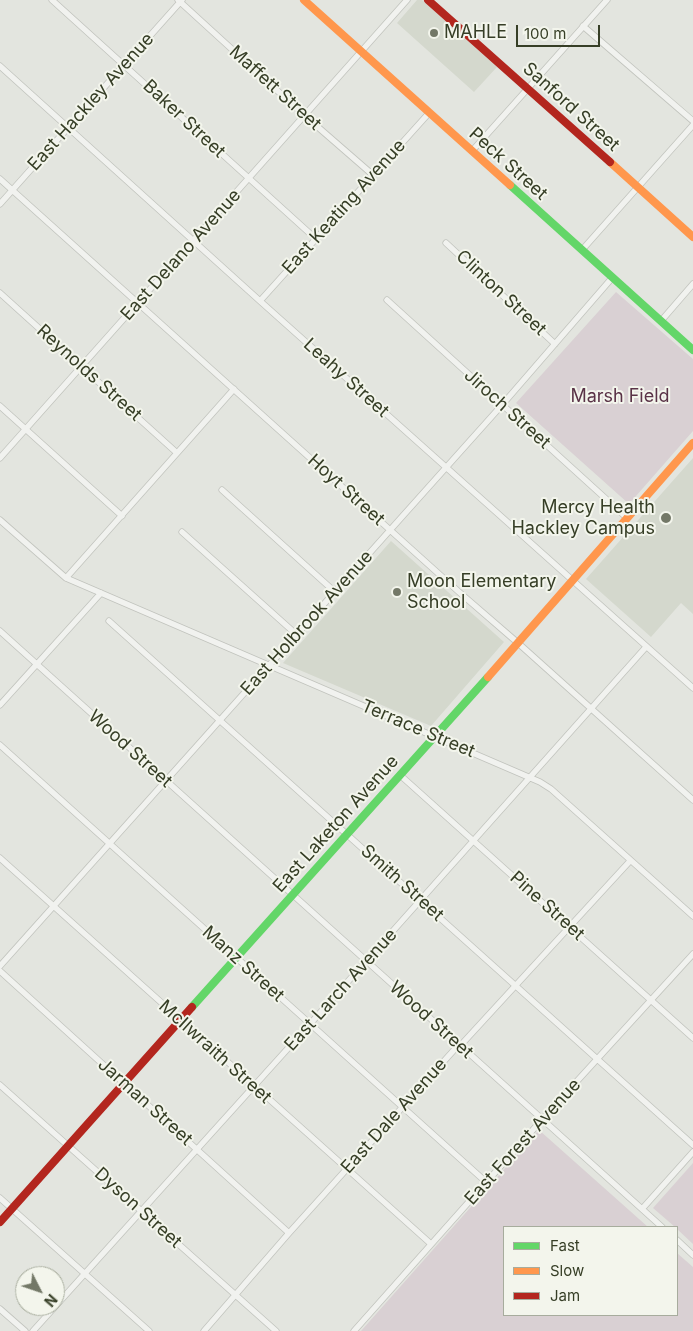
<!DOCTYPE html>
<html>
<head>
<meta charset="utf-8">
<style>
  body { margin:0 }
  #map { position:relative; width:693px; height:1331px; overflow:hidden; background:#e3e5df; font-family:Inter,sans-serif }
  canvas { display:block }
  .legend { position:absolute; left:503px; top:1226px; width:175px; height:90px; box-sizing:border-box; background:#f3f5ec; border:1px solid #a7ac9d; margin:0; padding:6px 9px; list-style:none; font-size:15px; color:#363e26 }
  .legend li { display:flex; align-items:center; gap:10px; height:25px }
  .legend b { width:25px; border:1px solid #a7ac9d }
  .north { position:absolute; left:15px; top:1266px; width:50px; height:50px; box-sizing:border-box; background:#f3f5ec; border:1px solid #a7ac9d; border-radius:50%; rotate:131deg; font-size:14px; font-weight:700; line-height:20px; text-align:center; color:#363e26 }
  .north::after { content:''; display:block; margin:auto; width:18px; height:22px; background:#737867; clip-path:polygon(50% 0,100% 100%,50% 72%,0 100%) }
  .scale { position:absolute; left:516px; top:25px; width:84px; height:22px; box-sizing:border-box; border:2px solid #363e26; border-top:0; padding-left:6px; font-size:15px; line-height:18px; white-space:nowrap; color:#363e26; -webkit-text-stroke:4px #f3f5ec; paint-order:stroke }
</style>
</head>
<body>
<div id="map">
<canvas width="693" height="1331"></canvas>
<ul class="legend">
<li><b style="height:6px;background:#63d668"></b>Fast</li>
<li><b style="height:6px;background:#ff974d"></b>Slow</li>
<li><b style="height:6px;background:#b3261e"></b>Jam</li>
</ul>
<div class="north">N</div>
<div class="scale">100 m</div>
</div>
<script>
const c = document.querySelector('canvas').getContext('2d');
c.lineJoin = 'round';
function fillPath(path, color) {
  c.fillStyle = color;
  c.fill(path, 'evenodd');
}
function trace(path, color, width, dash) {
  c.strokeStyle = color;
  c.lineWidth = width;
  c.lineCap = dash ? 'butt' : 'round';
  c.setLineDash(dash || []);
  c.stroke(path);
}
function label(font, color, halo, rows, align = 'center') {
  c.font = font + ' Inter,sans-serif';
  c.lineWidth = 4;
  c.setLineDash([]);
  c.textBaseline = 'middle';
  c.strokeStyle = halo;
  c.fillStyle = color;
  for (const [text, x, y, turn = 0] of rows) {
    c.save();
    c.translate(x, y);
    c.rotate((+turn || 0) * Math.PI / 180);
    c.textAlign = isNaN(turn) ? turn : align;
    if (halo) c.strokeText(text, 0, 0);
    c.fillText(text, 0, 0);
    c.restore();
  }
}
const built = new Path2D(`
  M417 0H422L497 67 474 92 397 23Z
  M693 458V614L681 603 651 637 586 579Z
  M391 541 504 642 431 726 283 663Z`);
const green = new Path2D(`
  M616 292 693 359V431L629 504 516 403Z
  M539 1130 648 1227H504V1315H677V1253L693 1267V1331H361Z
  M693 1163V1244L677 1229V1227H675L653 1208Z`);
const street = new Path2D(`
  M52 0 316 239
  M178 0 304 115 373 175
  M583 26 693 121
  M0 66 260 301 693 688
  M472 151 607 0
  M0 179 459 592 518 643 693 800
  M0 204 182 0
  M446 243 555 344
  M582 250 693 125
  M0 293 177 453
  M387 300 627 518
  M260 301 429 113
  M661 321 693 284
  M0 406 122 516
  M0 458 407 0
  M222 490 335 592
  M0 520 66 578 540 782 551 789 693 916
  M182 532 297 635
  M66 578 234 389
  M109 621 693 1145
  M0 631 662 1227
  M0 705 101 593
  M0 745 486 1182
  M400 775 693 1038
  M0 858 431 1244
  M0 966 502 405 612 278
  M0 971 289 1233
  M0 1085 276 1331
  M0 1198 149 1331
  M642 1209 693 1152
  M677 1240 693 1255
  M0 1309 25 1331
  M33 1331 310 1024 646 647
  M204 1331 289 1233 454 1050 460 1046 630 861
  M354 1331 547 1114 693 954`);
const fast = new Path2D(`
  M510 185 693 350
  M192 1007 488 677`);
const slow = new Path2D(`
  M304 0 510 185
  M610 162 693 237
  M488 677 693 443`);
const jam = new Path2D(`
  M428 0 610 162
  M0 1222 192 1007`);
const markers = [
  [434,33,5,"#737867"],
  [666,518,6,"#737867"],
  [397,592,5,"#737867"]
];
const poiNames = [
  ["MAHLE",444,33],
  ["Mercy Health",655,508,"right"],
  ["Hackley Campus",655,529,"right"],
  ["Moon Elementary",407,582],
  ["School",407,603]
];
const streetNames = [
  ["Maffett Street",275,88,42],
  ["East Hackley Avenue",91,102,-48],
  ["Sanford Street",571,107,42],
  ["Baker Street",184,119,43],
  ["Peck Street",508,164,42],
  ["East Keating Avenue",344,207,-48],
  ["East Delano Avenue",181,255,-48],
  ["Clinton Street",501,293,43],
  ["Reynolds Street",89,373,42],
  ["Leahy Street",346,378,42],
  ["Jiroch Street",507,409,42],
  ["Hoyt Street",346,490,42],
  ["East Holbrook Avenue",307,623,-48],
  ["Terrace Street",418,729,23],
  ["Wood Street",130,749,42],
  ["East Laketon Avenue",336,824,-48],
  ["Smith Street",402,883,42],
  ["Pine Street",547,906,42],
  ["Manz Street",243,964,42],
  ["East Larch Avenue",341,990,-48],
  ["Wood Street",431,1020,42],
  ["McIlwraith Street",215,1052,42],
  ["Jarman Street",145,1102,42],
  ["East Dale Avenue",394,1116,-48],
  ["East Forest Avenue",523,1142,-48],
  ["Dyson Street",138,1208,42]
];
const parkNames = [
  ["Marsh Field",620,397]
];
fillPath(built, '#d4d8cd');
fillPath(green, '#d9d0d3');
trace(street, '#c1c3bd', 7);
trace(street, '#f1f2ef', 5.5);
trace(fast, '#63d668', 8);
trace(slow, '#ff974d', 8);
trace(jam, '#b3261e', 8);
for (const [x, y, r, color] of markers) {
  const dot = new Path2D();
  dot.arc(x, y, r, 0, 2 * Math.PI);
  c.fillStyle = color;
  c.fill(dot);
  trace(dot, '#f3f5ec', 2);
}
label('18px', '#363e26', '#f3f5ec', poiNames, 'left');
label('18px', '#363e26', '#f3f5ec', streetNames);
label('18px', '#5a3347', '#f3f5ec', parkNames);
</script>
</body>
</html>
